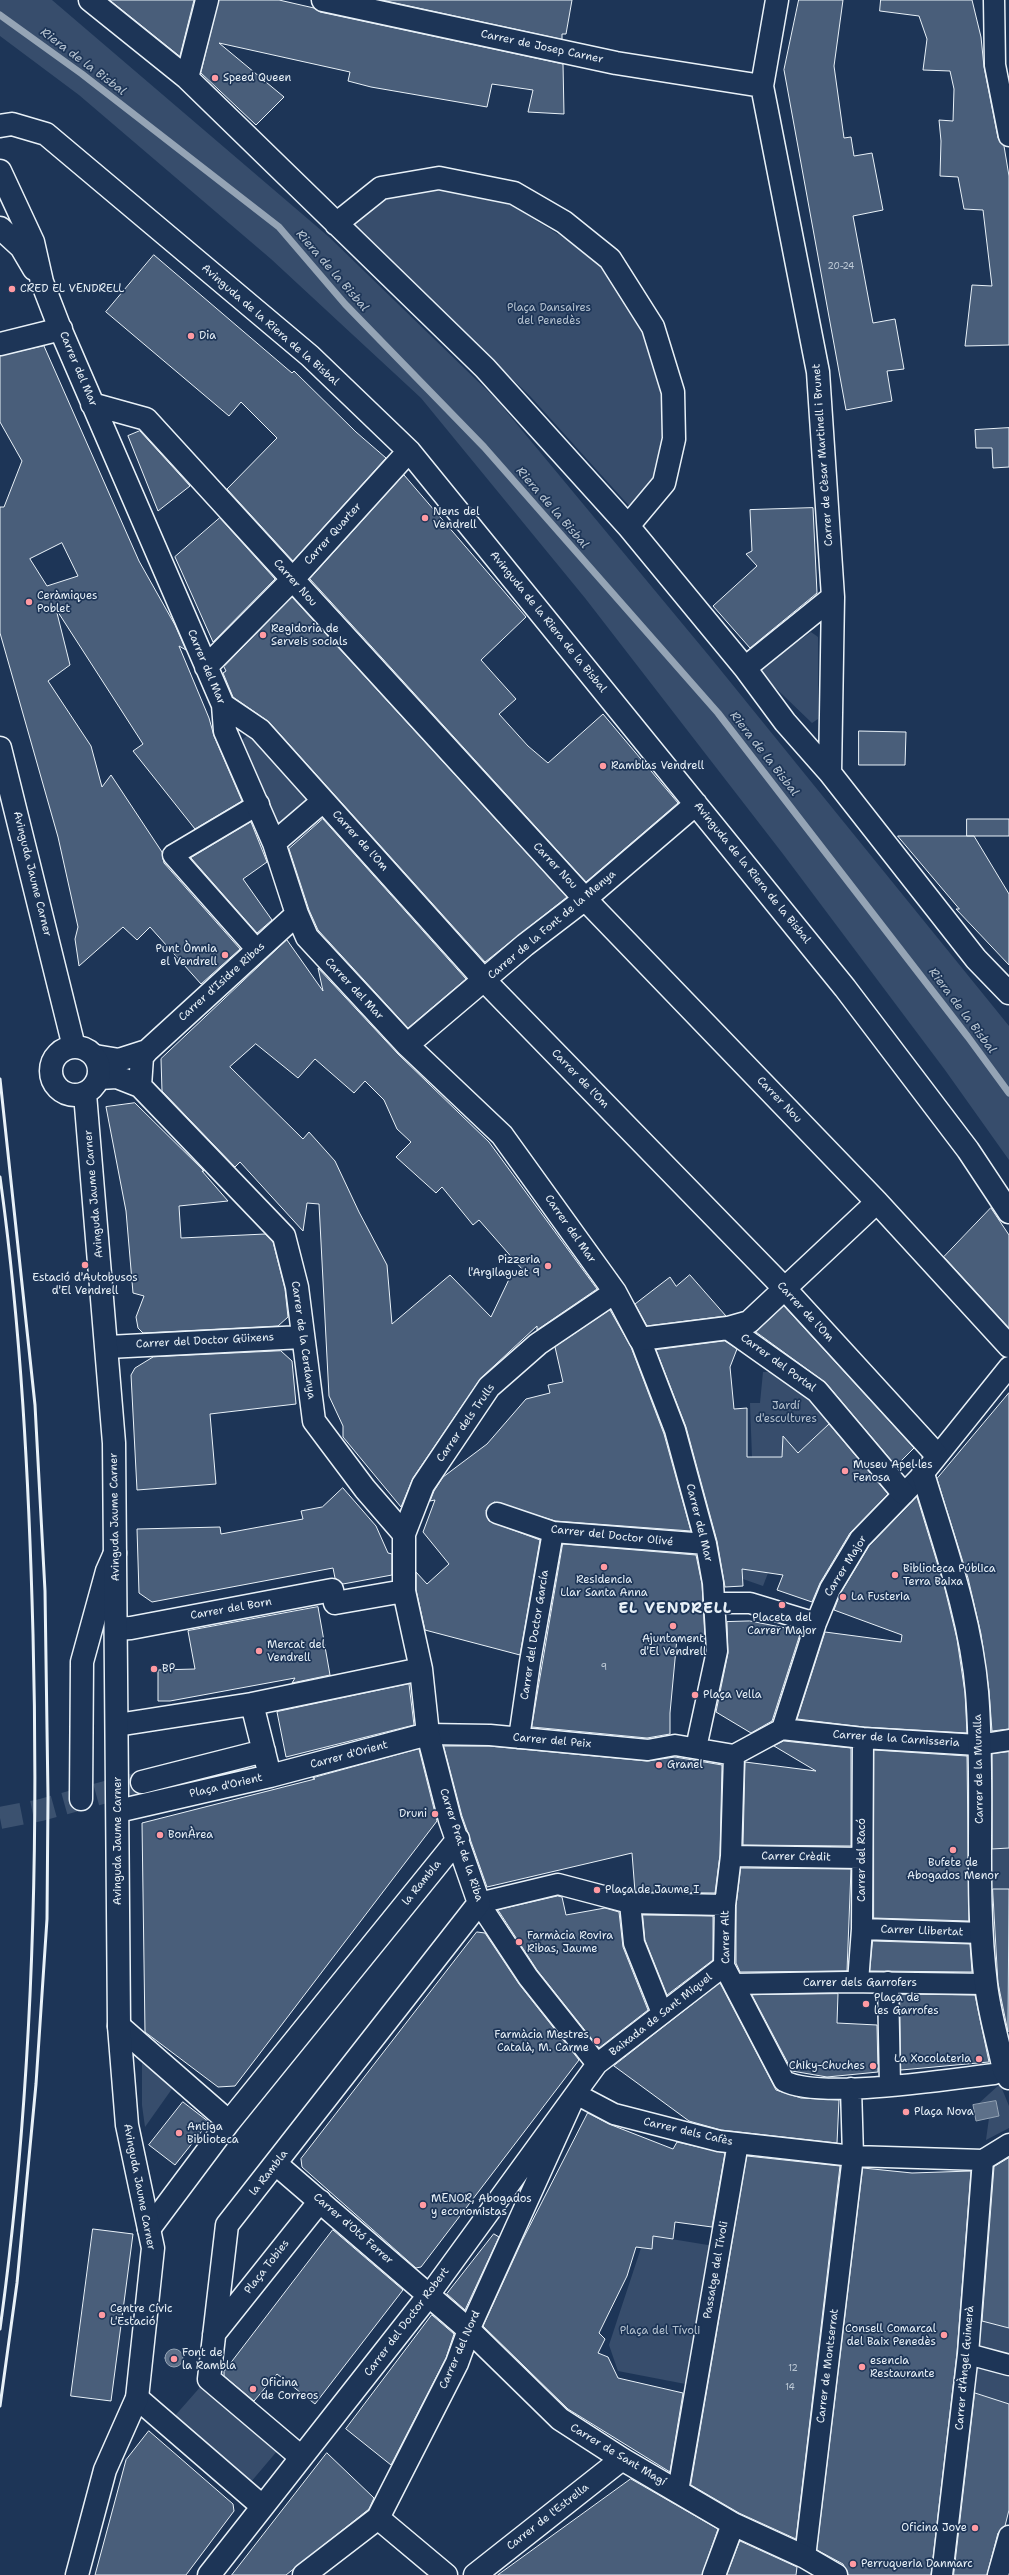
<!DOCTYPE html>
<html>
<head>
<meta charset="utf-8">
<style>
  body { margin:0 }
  canvas { display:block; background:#1d3557 }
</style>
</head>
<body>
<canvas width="1009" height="2575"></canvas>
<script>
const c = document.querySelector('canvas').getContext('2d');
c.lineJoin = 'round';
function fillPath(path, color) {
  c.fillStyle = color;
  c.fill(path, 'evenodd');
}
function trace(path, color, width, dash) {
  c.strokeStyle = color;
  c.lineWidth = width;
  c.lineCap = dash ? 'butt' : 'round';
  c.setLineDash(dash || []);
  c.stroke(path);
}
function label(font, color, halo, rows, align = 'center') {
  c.font = font + ' "Shantell Sans",sans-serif';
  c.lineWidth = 3.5;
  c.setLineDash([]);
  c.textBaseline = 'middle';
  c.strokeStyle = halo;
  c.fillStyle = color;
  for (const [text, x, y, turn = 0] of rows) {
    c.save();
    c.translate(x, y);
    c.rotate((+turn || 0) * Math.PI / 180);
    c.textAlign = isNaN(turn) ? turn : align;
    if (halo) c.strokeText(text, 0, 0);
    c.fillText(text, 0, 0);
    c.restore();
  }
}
const green = new Path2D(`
  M0 0H52L329 237 496 399 710 657 1009 1026V1160L945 1070 783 854 585 598 421 398 271 259 79 95 0 36Z
  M440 190 511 205 596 258 626 292 647 333 667 396 663 450 648 491 631 508 530 396 348 221 379 197Z
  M811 632 818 637V719L812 723 758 671Z
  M249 734 320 803 280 838 241 745 243 739Z
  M770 1369 813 1397 833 1420 821 1432 808 1466 787 1440 783 1443 781 1473 752 1457 750 1403H760L763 1372H768Z
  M742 1569 768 1573 763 1586 743 1579Z
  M1009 1848V1889H990V1850Z
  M142 2063 174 2086 145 2127 142 2105Z
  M1000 2084 1009 2106V2128L986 2140 989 2118 999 2116 977 2105Z
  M653 2236 720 2247 696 2386 618 2371 609 2345 641 2248 651 2249Z
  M980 2320 1009 2328V2404L973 2392Z
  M202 2385 278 2450 250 2483 173 2418Z`);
const water = new Path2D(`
  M996 2101 999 2116 976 2121 973 2105Z
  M165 2358a9 9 0 1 1 18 0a9 9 0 1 1-18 0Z`);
const stream = new Path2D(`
  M0 15 82 74 279 227 345 304 484 447 718 713 968 1037 1009 1093`);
const building = new Path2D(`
  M110 0H194L180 56Z
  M219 0H279L314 8 320 12 563 64 564 114 528 112 533 90 492 84 487 107 371 87 348 81 350 72 219 43 284 97 256 125 201 73Z
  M382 0H572L566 34H562V39Z
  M799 0H843L834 66 844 138 851 137 854 156 872 153 883 210 853 216 873 323 895 319 904 369 887 371 892 401 846 410 784 70Z
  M881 0H972L981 37 984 67 998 138 1004 146 1009 176V345L965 346 972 285 992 286 983 210 964 209 958 177 940 176 941 141 939 120 953 121 954 89 950 71 923 70 927 39 919 16 880 11Z
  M154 255 292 373 294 371 356 432 386 458 293 561 227 489 277 438 241 402 229 416 106 312Z
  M44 346 139 561 175 625 186 650 179 646 209 718 214 736 242 801 195 829 133 751 143 744 56 609 70 665 48 681 91 746 102 787 111 775 162 852 164 863 240 949 201 984 150 927 137 940 123 927 79 966 75 939 78 927 58 837 0 633V507H4L22 461 0 422V356ZM62 543 78 576 47 586 30 559Z
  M1009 428V467L993 468 992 448H976L975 430Z
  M140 431 190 486 158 511 128 436Z
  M404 475 526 617 481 660 516 699 499 714 528 746 548 763 603 714 678 803 586 882 310 579Z
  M813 508 817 593 750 648 713 606 757 566 746 554 752 551 750 510Z
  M220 518 275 579 213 642 175 557Z
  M292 597 567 897 485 962 269 722 233 697 223 673 226 671 224 667Z
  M859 731 906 732 905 765H859Z
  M323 819 466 979 408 1028 318 930 309 910 289 849Z
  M967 819H1009V836H967Z
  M251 822 267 862 243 879 272 920 257 933 191 858Z
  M898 836H974L1009 894V965L956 909H959Z
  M287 940 323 991 318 968 398 1054 489 1142 597 1289 537 1330V1326L481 1378 413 1478 401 1507 343 1437V1426L329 1396 319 1204 307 1203 303 1231 240 1162 235 1167 162 1091 161 1059ZM256 1044 298 1078 315 1059 354 1093 365 1081 384 1100 397 1129 411 1142 396 1157 436 1193 442 1187 473 1225 479 1220 522 1269 512 1273 491 1317 450 1275 392 1324 387 1265 359 1212 335 1161 309 1132 303 1139 230 1067Z
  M135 1103 204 1171H202L228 1201 179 1206 181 1238 265 1234 273 1242 285 1289 288 1317 278 1326 143 1333 138 1328 136 1317 144 1296 133 1293 126 1211 106 1107Z
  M991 1208 1009 1235V1328L944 1257Z
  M690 1275 726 1316 647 1326 635 1304 670 1277 676 1286Z
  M784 1306 914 1448 896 1466 826 1383 756 1332Z
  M610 1310 631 1347 664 1434 691 1531 555 1521 494 1502 486 1510 489 1521 540 1540 520 1655 425 1630 416 1590V1572L427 1584 449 1564 423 1532 435 1500 430 1501 434 1491 443 1477 487 1444 526 1399 550 1393 548 1385 563 1382 555 1347Z
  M725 1341 737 1349 730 1367 734 1409 747 1408V1457H782L783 1436 798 1453 829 1424 888 1494 850 1533 820 1583 812 1602 777 1590 783 1575 742 1569 743 1586 725 1587 717 1541 686 1427 656 1350Z
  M281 1351 292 1361 296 1404 210 1414 216 1484 137 1490 131 1375 135 1368 153 1357Z
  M1009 1393V1729L992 1731 989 1691 981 1634 968 1578 937 1479Z
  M343 1488 376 1526 388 1553 392 1554V1575L343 1584 335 1578 333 1568 152 1602 139 1593 137 1529 220 1527 221 1534 303 1519 301 1511 322 1507Z
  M917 1497 944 1585 957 1639 965 1693 967 1733 864 1727 797 1719 825 1632 901 1642 902 1635 834 1610 840 1594 869 1546Z
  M563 1544 696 1555 702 1584 705 1639 677 1638 670 1713V1734L647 1738 532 1727Z
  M318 1607 330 1675 292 1683 295 1678 170 1701H158V1670L195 1669 188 1631Z
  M750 1621 801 1631 772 1721 751 1733 716 1712 728 1653 727 1622Z
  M409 1684 414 1725 286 1757 277 1712Z
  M784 1741 851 1748V1846L743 1845 745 1762 816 1771 774 1746Z
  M444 1746H489L647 1761 675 1757 722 1765 720 1855 715 1893 635 1892 632 1853 487 1887 462 1816Z
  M419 1749 437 1821 235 2086 218 2087 145 2032 142 1823 315 1779 313 1778Z
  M874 1750 967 1756 969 1921 874 1918Z
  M1009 1752V1848L992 1849V1754Z
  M741 1868 851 1869 847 1971 740 1972 736 1963V1906Z
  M993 1889H1009L1008 2032 998 1983Z
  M558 1896 562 1897 566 1915 605 1908 619 1912 623 1947 648 2010 599 2048 537 1970 498 1910Z
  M643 1915 713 1916V1960L667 1995 645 1940Z
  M477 1932 485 1933 519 1984 579 2060 421 2267 416 2268 302 2167 301 2159Z
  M873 1941 970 1944 972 1972 870 1971Z
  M720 1983 776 2090 801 2098 839 2100 837 2143 721 2130 689 2121 614 2066Z
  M838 1994 837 2023 877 2025 878 2072 827 2077 792 2071 752 1995Z
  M900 1994 975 1995 989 2062 901 2070Z
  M183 2102 209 2122 175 2165 149 2145Z
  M588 2113 609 2124 673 2149 677 2142 725 2153 712 2227 675 2222 673 2239 653 2236 652 2249 636 2247 627 2276 599 2333 605 2339 598 2353 608 2357 618 2378 683 2393 670 2472 568 2409 483 2326 522 2241Z
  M747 2156 840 2166 796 2539 739 2513 691 2485Z
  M1009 2158V2328L982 2321 994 2167Z
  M863 2168 912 2173 971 2171 957 2353 931 2575H848L843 2564 817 2550Z
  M93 2229 133 2234 111 2401 71 2396Z
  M333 2230 403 2290 315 2404 277 2374 254 2401 224 2376V2372Z
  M494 2234 499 2237 465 2310 447 2294Z
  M432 2315 454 2334 446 2358 391 2465 346 2429Z
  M975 2393 1009 2404V2510L1005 2526 998 2533 987 2575H954Z
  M149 2431 233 2504 234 2511 186 2575H95L126 2460Z
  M327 2453 374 2498 369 2509 286 2575H232Z
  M631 2479 718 2529 702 2575H498Z
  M740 2541 797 2567 796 2575H727Z`);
const minorTunnel = new Path2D(`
  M0 1818 41 1810 142 1782`);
const pedestrian = new Path2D(`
  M994 0 995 65 1009 136
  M257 950 173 855 259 804
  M640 1339 675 1430 706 1544 713 1583 717 1651 696 1748
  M497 1513 553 1532 706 1544
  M715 1603H750L816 1623
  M782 1729 863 1738 978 1745 1009 1740
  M428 1734 490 1735 648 1750 675 1745 734 1755 782 1729 816 1623 830 1589 860 1539 923 1474 1009 1367
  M519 1738 530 1662 553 1532
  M734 1755 731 1856 725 1905 724 1966 784 2081C821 2100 949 2079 994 2074L1004 2070
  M731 1856 861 1858
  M630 1903 634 1943 662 2013
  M862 1929 982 1933
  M858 1982 862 1929 863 1738
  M888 1982 890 2086
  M734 1984 846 1982 986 1984
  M597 2064 528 1977 479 1903 558 1884 630 1903 725 1905
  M429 2295 597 2064 724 1966
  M469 2330 576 2094 614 2114 719 2141 853 2156 983 2160 1009 2144
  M968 2354 1009 2365
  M678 2491 738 2143
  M805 2557 853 2156 851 2088
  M942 2575 968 2354 983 2160
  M998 2575 1009 2536`);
const minor = new Path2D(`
  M90 0 187 78 485 368 628 526 745 668 785 722 830 773 976 959 1009 993
  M323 0 616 63 762 86
  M777 0 762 86 818 372 833 597 830 773
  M187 78 207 0
  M0 126 12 124 46 134 310 356 409 451 845 988 968 1150 1009 1212
  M0 171 33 242 42 282 59 326 223 705 225 731 274 843 297 914 307 937 407 1045 502 1135 615 1292 640 1339 728 1328 749 1322 877 1202
  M336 224 381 188 439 178 514 193 564 222 610 259 653 327 673 392 674 439 664 483 628 526
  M0 228 21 247 34 269
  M0 344 61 329
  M92 404 146 419 585 899 877 1202 1009 1346
  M206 667 292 580 409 451
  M745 668 833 597
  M223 705 260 730 485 981 786 1290 936 1454
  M274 843 323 801
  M407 1045 525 945 585 899 696 804
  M95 1056 119 1060 147 1051
  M99 1078 117 1077 140 1086 284 1236 297 1287 314 1421 365 1489 404 1534V1591L421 1669 428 1734 450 1820 479 1903 227 2225 209 2379 301 2457
  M140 1086 142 1057 147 1051 297 914
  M728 1328 817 1391 903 1493
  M108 1347 302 1337
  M923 1474C944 1544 971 1618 977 1692 985 1789 974 1887 986 1984 989 2012 998 2041 1004 2070L1009 2078
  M404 1534 423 1485 489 1387 538 1344 615 1292
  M116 1629 131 1628 332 1590 335 1603 404 1591
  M252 1704 421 1669
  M117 1725 252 1704 270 1776
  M142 1782 264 1751
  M81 1799 82 1662 107 1571 115 1553
  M118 1811 270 1776 428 1734
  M119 2026 229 2122
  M276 2164 469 2330 560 2419 622 2459 733 2524 805 2557 836 2575
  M149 2229 229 2122 458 1839
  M214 2334 320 2201
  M137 2398 262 2506
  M378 2518 446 2575
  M209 2575 429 2295
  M304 2575 378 2518 457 2363 469 2330
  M475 2575 622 2459
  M714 2575 733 2524`);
const tertiary = new Path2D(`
  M0 748 74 1047
  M51 1071a24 24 0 1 1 48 0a24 24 0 1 1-48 0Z
  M77 2575 105 2470 137 2398 153 2248 127 2125 119 2026 114 1443 85 1094`);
const rail = new Path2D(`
  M0 1079 35 1405 45 1591 48 1797 47 1919 36 2084 17 2283 0 2406
  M0 1177C21 1328 29 1482 33 1634 39 1866 32 2099 0 2329`);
const markers = [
  [215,78,4,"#ff9aa2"],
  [12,289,4,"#ff9aa2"],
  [191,336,4,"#ff9aa2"],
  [425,518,4,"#ff9aa2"],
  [29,602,4,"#ff9aa2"],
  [263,635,4,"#ff9aa2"],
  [603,766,4,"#ff9aa2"],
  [225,955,4,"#ff9aa2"],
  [85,1265,4,"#ff9aa2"],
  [548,1266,4,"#ff9aa2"],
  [845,1471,4,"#ff9aa2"],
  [604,1567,4,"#ff9aa2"],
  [895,1575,4,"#ff9aa2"],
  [843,1597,4,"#ff9aa2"],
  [782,1605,4,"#ff9aa2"],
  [673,1626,4,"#ff9aa2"],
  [259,1651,4,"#ff9aa2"],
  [154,1669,4,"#ff9aa2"],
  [695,1695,4,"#ff9aa2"],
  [659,1765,4,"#ff9aa2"],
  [435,1814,4,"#ff9aa2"],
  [160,1835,4,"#ff9aa2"],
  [953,1850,4,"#ff9aa2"],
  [597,1890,4,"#ff9aa2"],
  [519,1942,4,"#ff9aa2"],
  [866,2004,4,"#ff9aa2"],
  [597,2041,4,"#ff9aa2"],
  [979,2059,4,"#ff9aa2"],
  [873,2066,4,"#ff9aa2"],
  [906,2112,4,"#ff9aa2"],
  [179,2133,4,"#ff9aa2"],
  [423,2205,4,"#ff9aa2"],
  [102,2315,4,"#ff9aa2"],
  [944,2335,4,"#ff9aa2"],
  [174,2359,4,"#ff9aa2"],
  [862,2367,4,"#ff9aa2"],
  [253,2389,4,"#ff9aa2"],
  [975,2528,4,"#ff9aa2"],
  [853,2564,4,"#ff9aa2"]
];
const numberNames = [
  ["20-24",841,267],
  ["9",604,1668],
  ["12",793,2369],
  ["14",790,2388]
];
const streetNames = [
  ["Carrer de Josep Carner",542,47,12],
  ["Avinguda de la Riera de la Bisbal",270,325,41],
  ["Carrer del Mar",78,369,67],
  ["Carrer de Cèsar Martinell i Brunet",823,455,-94],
  ["Carrer Quarter",333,534,-48],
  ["Carrer Nou",295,583,48],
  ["Avinguda de la Riera de la Bisbal",548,622,51],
  ["Carrer del Mar",206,667,67],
  ["Carrer de l'Om",360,841,48],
  ["Carrer Nou",555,866,47],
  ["Avinguda de la Riera de la Bisbal",752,873,51],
  ["Avinguda Jaume Carner",32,874,76],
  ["Carrer de la Font de la Menya",552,925,-40],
  ["Carrer d'Isidre Ribas",222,982,-42],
  ["Carrer del Mar",354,989,47],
  ["Carrer de l'Om",580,1079,46],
  ["Carrer Nou",779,1100,46],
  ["Avinguda Jaume Carner",94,1194,-95],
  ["Carrer del Mar",570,1229,55],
  ["Carrer de l'Om",805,1312,47],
  ["Carrer de la Cerdanya",303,1340,82],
  ["Carrer del Doctor Güixens",205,1341,-3],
  ["Carrer del Portal",778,1363,36],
  ["Carrer dels Trulls",466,1423,-55],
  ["Avinguda Jaume Carner",115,1517,-91],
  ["Carrer del Mar",699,1523,76],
  ["Carrer del Doctor Olivé",612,1536,6],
  ["Carrer Major",846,1566,-58],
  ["Carrer del Born",231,1609,-10],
  ["Carrer del Doctor García",535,1635,-81],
  ["Carrer de la Carnisseria",896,1739,4],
  ["Carrer del Peix",552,1741,5],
  ["Carrer d'Orient",349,1755,-15],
  ["Carrer de la Muralla",979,1769,-91],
  ["Plaça d'Orient",226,1786,-13],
  ["Avinguda Jaume Carner",118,1841,-90],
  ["Carrer Prat de la Riba",461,1845,72],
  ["Carrer Crèdit",796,1857,1],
  ["Carrer del Racó",862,1860,-90],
  ["la Rambla",422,1883,-51],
  ["Carrer Llibertat",922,1931,2],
  ["Carrer Alt",726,1937,-91],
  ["Carrer dels Garrofers",860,1983],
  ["Baixada de Sant Miquel",661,2015,-38],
  ["Carrer dels Cafès",688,2132,13],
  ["la Rambla",269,2173,-52],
  ["Avinguda Jaume Carner",139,2187,79],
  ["Carrer d'Otó Ferrer",353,2229,41],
  ["Plaça Tobies",267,2267,-52],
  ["Passatge del Tívoli",716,2270,-80],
  ["Carrer del Doctor Robert",407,2322,-53],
  ["Carrer del Nord",460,2350,-66],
  ["Carrer de Montserrat",828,2366,-83],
  ["Carrer d'Àngel Guimerà",965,2368,-85],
  ["Carrer de Sant Magí",618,2455,31],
  ["Carrer de l'Estrella",548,2517,-38]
];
const poiNames = [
  ["Speed Queen",223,78],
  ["CRED EL VENDRELL",20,289],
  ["Dia",199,336],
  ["Nens del",433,512],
  ["Vendrell",433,525],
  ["Ceràmiques",37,596],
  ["Poblet",37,609],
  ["Regidoria de",271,629],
  ["Serveis socials",271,642],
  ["Ramblas Vendrell",611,766],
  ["Punt Òmnia",217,949,"right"],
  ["el Vendrell",217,962,"right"],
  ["Pizzeria",540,1260,"right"],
  ["l'Argilaguet 9",540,1273,"right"],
  ["Estació d'Autobusos",85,1278,"center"],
  ["d'El Vendrell",85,1291,"center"],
  ["Museu Apel·les",853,1465],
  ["Fenosa",853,1478],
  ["Biblioteca Pública",903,1569],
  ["Terra Baixa",903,1582],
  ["Residencia",604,1580,"center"],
  ["Llar Santa Anna",604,1593,"center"],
  ["La Fusteria",851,1597],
  ["Placeta del",782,1618,"center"],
  ["Carrer Major",782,1631,"center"],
  ["Ajuntament",673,1639,"center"],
  ["d'El Vendrell",673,1652,"center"],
  ["Mercat del",267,1645],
  ["Vendrell",267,1658],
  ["BP",162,1669],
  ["Plaça Vella",703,1695],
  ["Granel",667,1765],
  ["Druni",427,1814,"right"],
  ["BonÀrea",168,1835],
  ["Bufete de",953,1863,"center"],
  ["Abogados Menor",953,1876,"center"],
  ["Plaça de Jaume I",605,1890],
  ["Farmàcia Rovira",527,1936],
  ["Ribas, Jaume",527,1949],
  ["Plaça de",874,1998],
  ["les Garrofes",874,2011],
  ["Farmàcia Mestres",589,2035,"right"],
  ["Català, M. Carme",589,2048,"right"],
  ["La Xocolateria",971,2059,"right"],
  ["Chiky-Chuches",865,2066,"right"],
  ["Plaça Nova",914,2112],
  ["Antiga",187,2127],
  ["Biblioteca",187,2140],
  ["MENOR, Abogados",431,2199],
  ["y economistas",431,2212],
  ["Centre Cívic",110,2309],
  ["L'Estació",110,2322],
  ["Consell Comarcal",936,2329,"right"],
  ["del Baix Penedès",936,2342,"right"],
  ["Font de",182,2353],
  ["la Rambla",182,2366],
  ["esencia",870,2361],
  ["Restaurante",870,2374],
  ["Oficina",261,2383],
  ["de Correos",261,2396],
  ["Oficina Jove",967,2528,"right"],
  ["Perruqueria Danmarc",861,2564]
];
const parkNames = [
  ["Plaça Dansaires",549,308],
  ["del Penedès",549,321],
  ["Jardí",786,1406],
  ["d'escultures",786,1419],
  ["Plaça del Tívoli",660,2331]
];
const waterNames = [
  ["Riera de la Bisbal",83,62,37],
  ["Riera de la Bisbal",332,271,49],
  ["Riera de la Bisbal",552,508,49],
  ["Riera de la Bisbal",764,754,52],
  ["Riera de la Bisbal",962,1011,53]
];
const districtNames = [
  ["EL VENDRELL",675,1609]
];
fillPath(green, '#374d6c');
fillPath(water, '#5d7089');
trace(water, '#95a4b5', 1);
trace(stream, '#95a4b5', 7);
fillPath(building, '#495e7a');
trace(building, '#e8f1f8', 1);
trace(minorTunnel, '#3b516f', 22, [22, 11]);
trace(pedestrian, '#e8f1f8', 23);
trace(minor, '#e8f1f8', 25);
trace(tertiary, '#e8f1f8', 25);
trace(pedestrian, '#1d3557', 20);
trace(minor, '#1d3557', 22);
trace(tertiary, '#1d3557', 22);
trace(rail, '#e8f1f8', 3);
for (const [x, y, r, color] of markers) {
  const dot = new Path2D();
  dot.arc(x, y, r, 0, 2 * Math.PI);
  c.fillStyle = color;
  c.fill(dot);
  trace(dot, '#1d3557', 1.5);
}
label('9px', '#c0ccd8', null, numberNames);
label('11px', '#e8f1f8', '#1d3557', streetNames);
label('11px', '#e8f1f8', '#1d3557', poiNames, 'left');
label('11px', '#b3c0ce', '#1d3557', parkNames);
label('italic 12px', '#b7c4d1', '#1d3557', waterNames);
c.letterSpacing = '1px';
label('bold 15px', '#e8f1f8', '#1d3557', districtNames);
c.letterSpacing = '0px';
</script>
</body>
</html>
